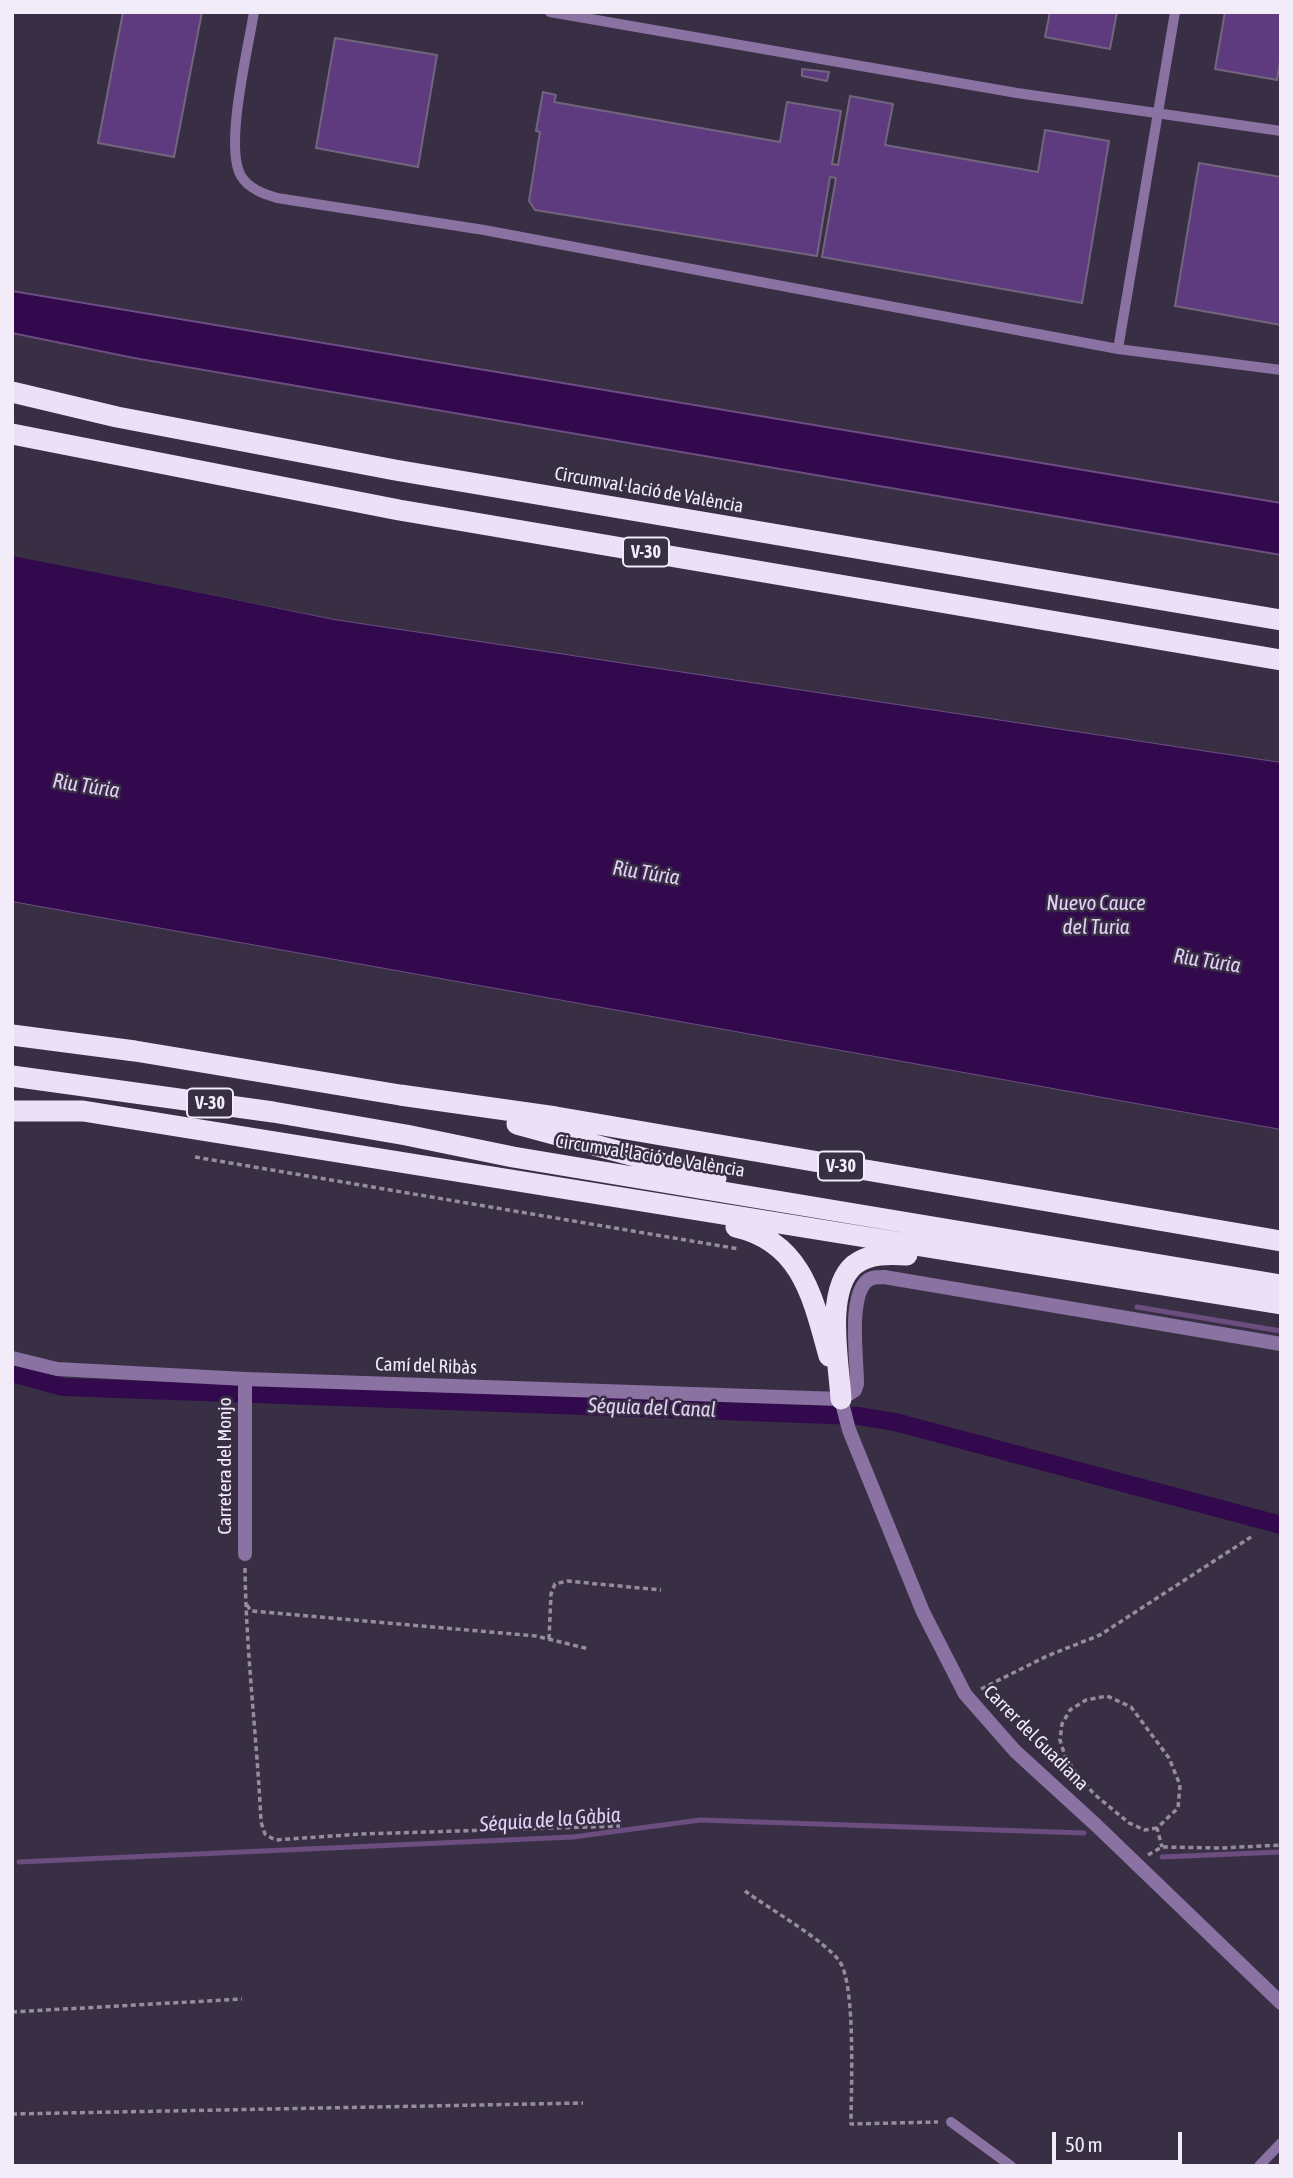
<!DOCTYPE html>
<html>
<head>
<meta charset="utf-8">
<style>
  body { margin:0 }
  #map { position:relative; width:1293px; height:2178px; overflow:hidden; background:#392f44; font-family:"Asap Condensed",sans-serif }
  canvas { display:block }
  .frame { position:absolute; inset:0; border:14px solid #f2ecf9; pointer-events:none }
  .scale { position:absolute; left:1052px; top:2132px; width:130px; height:32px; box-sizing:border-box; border:4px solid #f2ecf9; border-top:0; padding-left:9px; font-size:21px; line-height:24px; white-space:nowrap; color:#f2ecf9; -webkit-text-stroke:5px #392f44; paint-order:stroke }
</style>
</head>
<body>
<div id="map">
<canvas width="1293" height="2178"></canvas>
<div class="frame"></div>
<div class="scale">50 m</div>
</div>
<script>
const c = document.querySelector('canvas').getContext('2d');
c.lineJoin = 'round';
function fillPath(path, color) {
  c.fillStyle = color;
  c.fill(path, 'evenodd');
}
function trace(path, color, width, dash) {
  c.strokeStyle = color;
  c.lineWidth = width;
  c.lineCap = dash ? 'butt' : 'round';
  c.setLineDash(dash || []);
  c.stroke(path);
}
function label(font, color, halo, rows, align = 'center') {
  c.font = font + ' "Asap Condensed",sans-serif';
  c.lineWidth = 5;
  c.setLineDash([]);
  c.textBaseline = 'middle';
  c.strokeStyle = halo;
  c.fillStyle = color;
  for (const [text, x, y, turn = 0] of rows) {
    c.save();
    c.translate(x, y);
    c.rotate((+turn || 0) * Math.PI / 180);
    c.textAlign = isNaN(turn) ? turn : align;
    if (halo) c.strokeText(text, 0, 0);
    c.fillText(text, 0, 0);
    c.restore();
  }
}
const water = new Path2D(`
  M12 291 1281 503V555L134 358 12 333Z
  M12 553 334 619 1281 762V1130L12 902Z`);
const pier = new Path2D(`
  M12 549 335 615 1281 758V762L334 619 12 556Z
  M12 902 1281 1130V1133L12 905Z`);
const stream = new Path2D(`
  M1137 1307 1281 1331
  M1162 1857 1281 1852
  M19 1862 573 1837 700 1820 1084 1833`);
const canal = new Path2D(`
  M12 1373 63 1387 858 1416 895 1422 1281 1525`);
const building = new Path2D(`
  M123 12H202L174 157 98 143Z
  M1050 12H1117L1110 49 1045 37Z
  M1225 12H1281V56L1277 80 1215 69Z
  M335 38 437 55 418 167 316 148Z
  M802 69 829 72 827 81 802 76Z
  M543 92 556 95 554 102 780 142 787 102 841 111 832 164 838 165 850 96 893 104 885 145 1038 172 1045 130 1109 141 1082 303 822 257 836 178 830 177 817 256 535 210 529 201 540 132 536 131Z
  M1199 163 1281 177V325L1175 306Z`);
const path = new Path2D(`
  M195 1157 739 1249
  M245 1568C246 1653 257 1737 261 1822L265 1834 275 1840 361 1834 620 1826
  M247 1605 251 1611 536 1636 589 1649
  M549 1639 551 1594 555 1584 567 1581 661 1590
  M981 1689 1047 1656 1100 1635 1251 1537
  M1157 1828 1145 1830 1129 1823 1094 1794 1076 1773 1065 1756 1060 1740 1062 1724 1070 1710 1086 1700 1107 1696 1131 1707 1169 1758 1180 1785 1178 1808 1157 1828 1162 1847
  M1148 1855 1162 1847 1220 1848 1281 1845
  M745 1891C768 1908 826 1941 840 1962 856 1987 851 2091 851 2124L938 2122
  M12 2012 242 1999
  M12 2114 583 2103`);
const lane = new Path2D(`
  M254 12C248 49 224 147 241 176 249 189 264 194 277 198L484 230 1118 349 1281 370
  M550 12 1017 93 1281 131
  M1118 349 1175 12
  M951 2122 1011 2166
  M1259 2166 1281 2143`);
const street = new Path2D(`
  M12 1358 57 1369 245 1379 841 1399
  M841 1399 849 1430 923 1612 965 1694 1015 1751 1096 1825 1281 2003
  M841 1399 855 1390 857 1384C857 1358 849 1305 864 1284 869 1277 876 1277 884 1277L1281 1344
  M245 1554V1379`);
const highway = new Path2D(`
  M12 392 117 417 395 470 1281 620
  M12 434 399 510 1281 660
  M12 1035 135 1051 400 1095 556 1117 1281 1241
  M12 1076 273 1112 406 1135 513 1157 1281 1285
  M12 1111H83L1281 1304
  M517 1124 716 1178
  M736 1227C802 1242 813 1298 829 1356
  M841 1399C839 1363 824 1291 854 1265 869 1253 890 1254 907 1255`);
const shields = [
  [646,552,46],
  [210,1103,46],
  [841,1166,46]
];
const shieldNames = [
  ["V-30",646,552],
  ["V-30",210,1103],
  ["V-30",841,1166]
];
const streetNames = [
  ["Circumval·lació de València",649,490,10],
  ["Circumval·lació de València",650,1156,9],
  ["Camí del Ribàs",426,1366,2],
  ["Carretera del Monjo",225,1466,-90],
  ["Carrer del Guadiana",1036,1738,45]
];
const waterNames = [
  ["Riu Túria",86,786,9],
  ["Riu Túria",646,873,9],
  ["Nuevo Cauce",1096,903],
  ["del Turia",1096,927],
  ["Riu Túria",1207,961,9],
  ["Séquia del Canal",652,1408,2],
  ["Séquia de la Gàbia",550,1820,-4]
];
fillPath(water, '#31094c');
trace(water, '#6b4d80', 2);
fillPath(pier, '#392f44');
trace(stream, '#6b4d80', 5);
trace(canal, '#31094c', 18);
fillPath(building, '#5e3a7e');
trace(building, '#72667e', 2);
trace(path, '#958d9e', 3.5, [5, 3.5]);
trace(lane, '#8a72a3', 10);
trace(street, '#8a72a3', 14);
trace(highway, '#ebe0f8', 21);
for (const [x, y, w] of shields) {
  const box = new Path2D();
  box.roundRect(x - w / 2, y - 14.5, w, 29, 5);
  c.fillStyle = '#392f44';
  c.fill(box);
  trace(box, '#f2ecf9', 2);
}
label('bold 18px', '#f2ecf9', null, shieldNames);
label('19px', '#f2ecf9', '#392f44', streetNames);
label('italic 21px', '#e3d0f8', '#392f44', waterNames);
</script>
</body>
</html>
